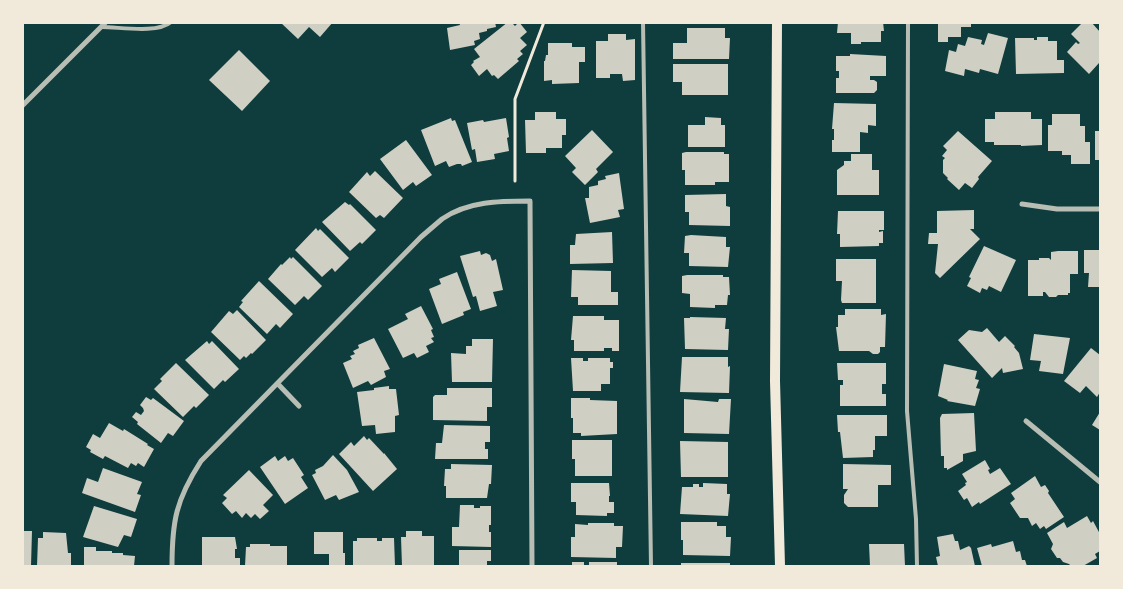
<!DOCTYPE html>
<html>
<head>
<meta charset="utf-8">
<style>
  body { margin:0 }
  #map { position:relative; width:1123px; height:589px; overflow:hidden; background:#0f3d3e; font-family:Poppins,sans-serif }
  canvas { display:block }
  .frame { position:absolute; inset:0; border:24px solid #f1e9da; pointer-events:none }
</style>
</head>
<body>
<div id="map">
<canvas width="1123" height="589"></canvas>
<div class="frame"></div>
</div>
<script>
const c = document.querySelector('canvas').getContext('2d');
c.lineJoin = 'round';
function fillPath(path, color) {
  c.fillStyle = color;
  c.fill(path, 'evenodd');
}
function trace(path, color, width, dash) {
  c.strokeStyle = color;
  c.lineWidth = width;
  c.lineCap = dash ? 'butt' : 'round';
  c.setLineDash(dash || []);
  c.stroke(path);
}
const building = new Path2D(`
  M280 22H333L320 37 309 27 298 39Z
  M459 22H495L496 27 487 29V31L479 33 480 39 474 41 475 45 450 50 447 28 460 25Z
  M508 22H511L515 26 519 22 527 32 520 38 527 45 520 51 523 54 517 59 519 61 498 79 494 75 492 76 487 69 479 76 471 65 474 62 473 61 480 57 474 49Z
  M838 22H883L884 31H881V42H861V44H851V33H837Z
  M938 22H971V27H961V37H948V42H938Z
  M1083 22 1092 23 1100 32V65L1099 63 1089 74 1067 52 1076 42 1078 44 1080 43 1071 34Z
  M687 28H725V38H730L729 59H673V43H687Z
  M988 33 1008 38 998 74 980 69 979 73 965 69 964 76 945 71 949 50 956 52 958 44 965 46 968 37 982 40 981 44 984 45Z
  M608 34H626V40L635 39V80L623 81 622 74H610V78H596V41H608Z
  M1037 37H1048V41H1057V60H1064V73L1016 74 1015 38H1034V40H1037Z
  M548 43H572V47H585V62H579V83L552 84V80L544 81V61H545L546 55H548Z
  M239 50 270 81 242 111 209 80Z
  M850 54 886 56V76H870V80H874L877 82V90L874 93H836V78H839V71H836V56H850Z
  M673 64H728V95H682V82H673Z
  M834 103 876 104V126L868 125V133L860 132V152H832V140H834V129H832Z
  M535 112H556V119H566V135H562V148H546V153H526L525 120H535Z
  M995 112H1031V119H1042V145L1021 146V145H994V142H985V119H995Z
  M1052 114H1080V126H1085V142H1090V164H1071V155H1062V151H1048V125H1052Z
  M705 117 721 118V125H725V147H688V125H705Z
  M451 118 452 121 455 120 472 162 462 166 461 164H457L449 167 446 161 435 166 421 130Z
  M506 118 509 137 507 138 509 151 494 154 495 159 477 162 475 149 472 150 467 123 483 120 484 122Z
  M592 130 613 152 596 169 598 172 585 185 572 172 576 168 565 156Z
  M958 131 992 161 978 177 979 179 972 188 965 183 959 190 947 179 948 178 943 173V160L945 158 942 156 947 150 943 146Z
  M1095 131H1100V160H1095Z
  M406 140 432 175 416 186 413 182 403 190 380 159Z
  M686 152H724V154H729V182H715V185H685V170H682V153Z
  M851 154H872V170H879V195H837V170L844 165V161H851Z
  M375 171 403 198 384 218 380 215 376 218 349 192 367 172 370 176Z
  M619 173 624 209 618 210 620 217 590 223 585 198H589V187L598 185V181L606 179 605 176Z
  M726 194V206L730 207V226L689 225V212H685V195Z
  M345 202 349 205 350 204 376 230 362 244 360 242 350 251 322 222Z
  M974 210V229H970L980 239 940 278 935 273 938 244H928L929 233H937V211Z
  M838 211H884V230H879V232L883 231V243H879V246L840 247V234H837Z
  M316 228 318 231 320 229 349 258 335 272 332 268 322 277 295 250Z
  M612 232 613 263 570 264V245H575L576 234Z
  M691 235 726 237V247H730L728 267 689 266V253H684L685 236Z
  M984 246 1016 260 1001 292 989 286 987 290 982 288 980 293 967 286 971 278 969 277Z
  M1084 250H1100V287H1088L1089 273H1084Z
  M480 251 481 255 486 253 490 255 492 261 496 259 503 290 493 292 497 306 480 311 476 296 473 297 460 256Z
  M1058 251H1078V274H1070V293H1068V295H1058L1056 297H1049L1045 292H1043V296H1028V260H1039V258H1049L1051 260V252Z
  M290 257 291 259 293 257 322 286 308 300 304 296 295 305 268 279 281 264 282 265Z
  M836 259H876V303H842L841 300 842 281H836Z
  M572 270 611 271V292H618V305H578V297H571Z
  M457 272 471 309 463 312 464 315 442 324 429 289 441 284 439 279Z
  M687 275H723V277H729L730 295H728L727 305H715V308L690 307V294L682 293V276Z
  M259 281 293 314 280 328 276 324 267 334 239 307 243 302 241 301Z
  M421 306 433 329 431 330 434 337 431 338 434 342 426 346 429 352 417 358 414 353 403 358 388 329 408 319 405 314Z
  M845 309H881V315L886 314 885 347H880V352L878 354H873L869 351H839L836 327H838V315H845Z
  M237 310 266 340 252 354 251 353 246 358 244 356 240 360 211 332 229 311 233 314Z
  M573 316H604V320H619V351H612V348H604V351H574V340H571Z
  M690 317 726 318 725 329H729L728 350 685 349 684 318H690Z
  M987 328 999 342 1005 336 1015 346 1014 347 1019 353 1023 369 1003 373 1002 368 992 378 958 340 969 330 982 332Z
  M1034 334 1070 338 1063 374 1039 371 1041 361 1030 360Z
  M374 338 390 369 384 371 386 377 371 385 368 381 353 388 343 363 352 359 350 356 355 354 353 351 359 348 358 345Z
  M472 339H493L492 382H452L451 353 466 354V346H472Z
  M207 341 209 344 212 341 239 369 225 382 223 380 214 389 185 360Z
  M1091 348 1100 355V392L1097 397 1086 386 1080 393 1064 381Z
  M682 357H728V367L730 366 729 393 680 392Z
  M571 358H583V361H588V358H610V362H613V368H610V384H601V391H573Z
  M176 363 209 395 196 408 194 406 183 417 154 389 162 381 160 379Z
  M837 363H886V384H882V394H886V406H840V385H843V380H838Z
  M944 364 977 371 975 379 979 380 976 388 980 389 975 406 947 401 948 400 938 396Z
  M389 386V389H396L399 415 395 416V432L376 434 375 425 362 426 357 392 374 390V388Z
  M447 388H492V407H487V421L433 420V397L435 395H447Z
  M146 397 151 400 153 398 184 421 173 436 168 433 161 443 137 424 138 422 132 417 136 412 141 415 144 411 143 408 140 405Z
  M571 398H590V400L617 401V434L581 436V433H573V418H571Z
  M684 399 718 402 719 399H731L729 434 684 433Z
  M1100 412V430L1092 425Z
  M974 413 976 451 963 454V461L947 470V468H944V456H941L940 418 942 414Z
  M837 415H887V436H875V450H873V457L843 458 840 432H838Z
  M109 423 123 431 124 429 148 444 147 445 154 449 144 467 138 463 136 466 131 463 128 468 105 456 103 459 90 452 91 450 86 447 93 434 100 438Z
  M444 425 490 426V442H485V449H488V459H435L436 443H442Z
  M364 436 367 440 369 438 384 454V453L397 469 373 491 339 454 351 442 354 446Z
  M572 440H612V476H575V459H572Z
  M680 441 728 442V477H681Z
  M333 455 347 470 359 492 339 500 336 495 325 500 312 475 316 473 315 470 323 466Z
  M275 456 278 461 285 456 288 461 293 458 304 475 301 477 308 488 285 504 260 467Z
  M985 460 990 469 988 470 990 474 1000 468 1011 484 980 504 979 502 972 507 967 498 964 500 958 491 966 485 965 483 967 482 962 474Z
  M451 464 492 465 491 484H489L487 498H446V486H444L445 469H451Z
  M843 464 891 465V485H878V507H848L844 503V495L848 489H843Z
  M103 468 142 482 137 494 141 495 135 512 82 493 87 478 98 482Z
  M249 470 273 495 263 505 269 511 260 519 255 514 251 518 246 513 242 518 236 511 232 514 222 503 227 498 223 495Z
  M1035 476 1041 487 1045 485 1049 491 1048 493 1064 517 1046 529 1044 526 1040 529 1036 523 1032 526 1028 518H1020L1010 503 1015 499 1011 493Z
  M571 483H609L610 496H609V502H614V513H607V516L576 515V502H571Z
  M703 483 727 484V494H730L728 516 680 514 682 487H693V484H699V487H703Z
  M460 505H474V508H480V506H491V525H489V532H491V547L452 546V527H459Z
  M94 506 137 519 131 537 124 535 118 547 83 537Z
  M1087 516 1091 523 1093 521 1100 534V551L1095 554 1097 558 1083 566H1071L1069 564 1063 562 1060 558H1057L1051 549 1053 544 1047 533 1064 522 1067 528Z
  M681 522H717V526H726V537H731L730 556 683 555V540H681Z
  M588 523H614V526H623L622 547H616V558L571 557V537H575V524L588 525Z
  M22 531H32L31 566H22Z
  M406 531H422V536H434V566H402L401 537H406Z
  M43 532 66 533 68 553H71V566H37L38 538H43Z
  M314 532H343V553H345V566H329V554H314Z
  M953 534 955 541H958L960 550 969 546 971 548 975 566H938L936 557 940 556 937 537Z
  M202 537H235L237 549H235V558H240V566H202Z
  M357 538H377V541H382V538H394L395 566H353V541H357Z
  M1013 541 1016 552 1020 551 1022 560H1025L1027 566H982L977 548 991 544 992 547Z
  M250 544H270V546H287V566H245L246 547H250Z
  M869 544H904L905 566H870Z
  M84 547H96V551H112V553H123V555L135 556 134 566H84Z
  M459 550H491V561H487V566H459Z
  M572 562H584V566H572Z
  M589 562H617V566H589Z
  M681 563H730V566H681Z`);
const path = new Path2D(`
  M515 181V99L544 22`);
const service = new Path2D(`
  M643 22 651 566
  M908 22 907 411 916 519 917 566
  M102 27C120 27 157 34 171 22`);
const minor = new Path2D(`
  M22 106 106 22
  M1022 204 1057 209H1100
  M278 384 299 406
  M1026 421 1100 482
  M172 566C172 521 176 500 201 461L421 237C428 231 435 225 442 219 468 201 500 201 530 201L532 566`);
const secondary = new Path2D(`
  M777 22 775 381 780 566`);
fillPath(building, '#cfcfc3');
trace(path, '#f1e9da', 3);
trace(service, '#b8beb3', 4);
trace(minor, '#b8beb3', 5);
trace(secondary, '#f1e9da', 10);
</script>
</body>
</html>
